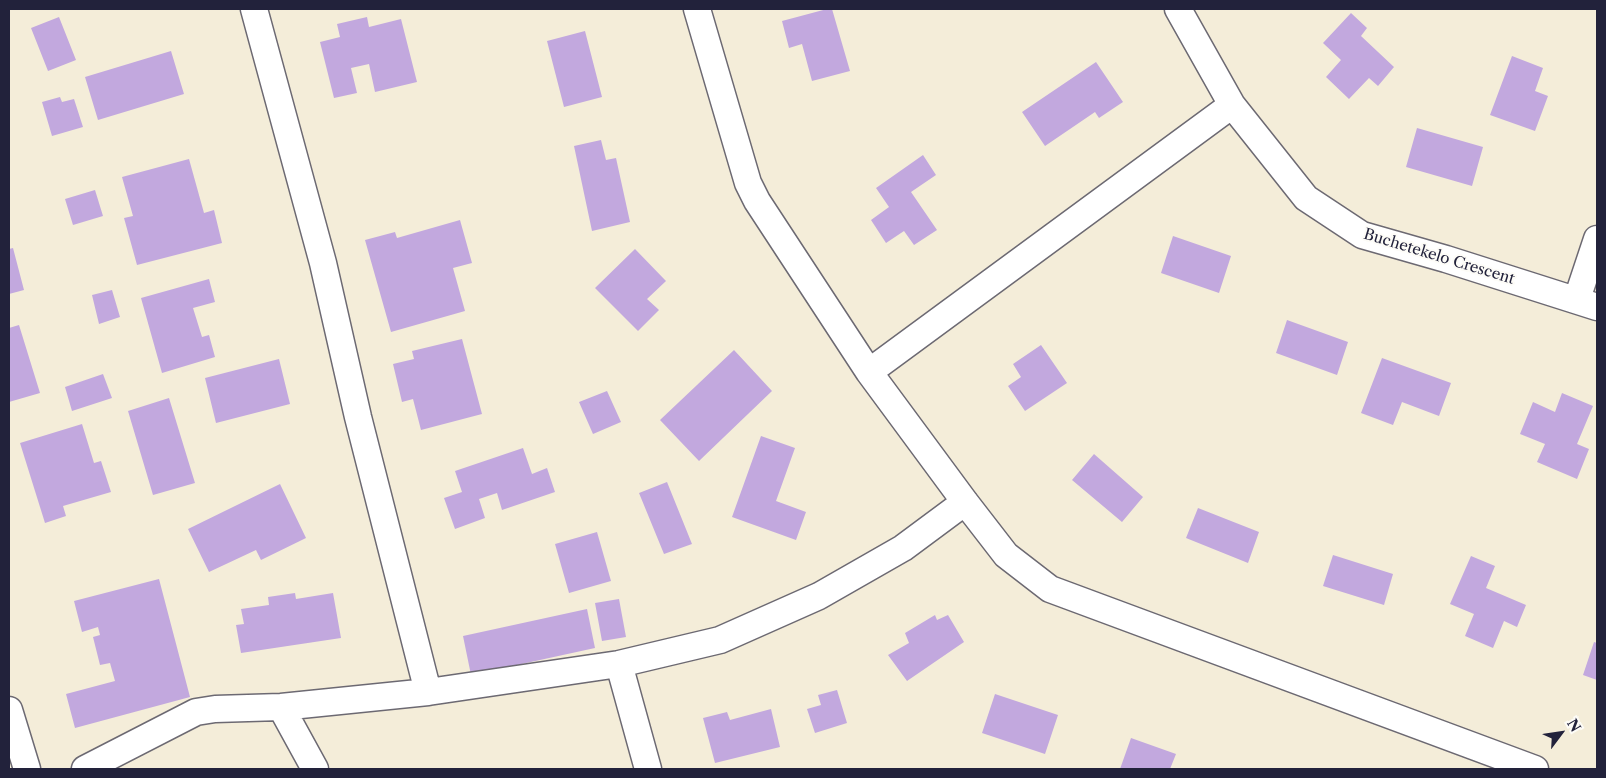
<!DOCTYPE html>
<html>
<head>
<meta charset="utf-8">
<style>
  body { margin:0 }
  #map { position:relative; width:1606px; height:778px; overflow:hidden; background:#f4edd9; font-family:"Libre Caslon Text",serif }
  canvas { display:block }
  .frame { position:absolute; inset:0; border:10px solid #22223b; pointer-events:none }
  .north { position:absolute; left:1536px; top:708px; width:50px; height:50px; -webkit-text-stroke:4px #fdfcf7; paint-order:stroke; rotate:59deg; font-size:14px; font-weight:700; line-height:20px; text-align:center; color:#22223b }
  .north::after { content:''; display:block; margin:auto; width:18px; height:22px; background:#22223b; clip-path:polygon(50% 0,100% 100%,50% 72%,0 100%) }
</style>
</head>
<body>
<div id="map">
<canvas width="1606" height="778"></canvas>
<div class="frame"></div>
<div class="north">N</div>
</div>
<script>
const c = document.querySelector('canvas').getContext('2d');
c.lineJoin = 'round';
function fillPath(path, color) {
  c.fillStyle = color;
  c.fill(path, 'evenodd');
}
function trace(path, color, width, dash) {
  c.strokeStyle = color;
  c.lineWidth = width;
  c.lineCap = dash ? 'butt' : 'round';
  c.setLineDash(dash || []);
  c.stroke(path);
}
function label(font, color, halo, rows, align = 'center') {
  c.font = font + ' "Libre Caslon Text",serif';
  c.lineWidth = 4;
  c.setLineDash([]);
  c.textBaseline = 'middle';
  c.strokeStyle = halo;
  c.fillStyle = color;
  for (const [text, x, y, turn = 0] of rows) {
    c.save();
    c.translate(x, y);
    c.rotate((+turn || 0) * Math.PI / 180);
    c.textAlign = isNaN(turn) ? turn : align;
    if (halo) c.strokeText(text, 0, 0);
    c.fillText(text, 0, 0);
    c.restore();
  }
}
const building = new Path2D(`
  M827 9H832L850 71 812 81 802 44 789 48 782 21Z
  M1351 13 1367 28 1361 36 1394 67 1378 86 1369 78 1349 99 1326 77 1341 60 1323 43Z
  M59 17 76 60 48 71 31 28Z
  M367 17 369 27 401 19 417 82 375 92 369 64 351 68 357 93 334 98 320 42 340 37 337 24Z
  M585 31 602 97 564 107 547 41Z
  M171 51 184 94 98 120 85 77Z
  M1512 56 1543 68 1535 91 1548 96 1535 131 1490 115Z
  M1096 62 1123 102 1099 118 1095 112 1045 146 1022 112Z
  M60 97 62 102 74 99 83 127 52 136 42 102Z
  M1417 128 1483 147 1472 186 1406 167Z
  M601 140 606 160 616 158 630 222 592 231 574 146Z
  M923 155 936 175 911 192 937 230 914 245 904 231 886 243 871 220 889 207 876 188Z
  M189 159 204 213 214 210 222 243 137 265 124 218 133 216 122 177Z
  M95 190 103 216 73 225 65 199Z
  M460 220 472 263 453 268 465 311 391 332 365 240 395 232 397 238Z
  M1173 236 1231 256 1219 293 1161 273Z
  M13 248 24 290 9 294V249Z
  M635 249 666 281 647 299 659 310 638 331 595 288Z
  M209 279 215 302 193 308 202 337 209 335 215 357 162 373 141 298Z
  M112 290 120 317 99 324 92 295Z
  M1287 320 1348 342 1337 375 1276 353Z
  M19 325 40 393 9 402V328Z
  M462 339 482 414 421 430 413 399 402 402 393 364 414 359 412 351Z
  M1041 345 1067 383 1025 411 1008 386 1021 377 1013 364Z
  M734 350 772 391 699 461 660 420Z
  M1382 358 1451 383 1439 416 1402 402 1393 425 1361 413Z
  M279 359 290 404 216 423 205 378Z
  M103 374 112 398 72 411 65 387Z
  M607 391 621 422 593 434 579 402Z
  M1562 393 1593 406 1577 444 1589 449 1577 479 1537 462 1545 444 1520 434 1533 402 1555 412Z
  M169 398 195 483 153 495 128 411Z
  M82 424 94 463 101 461 111 492 63 506 66 516 45 523 20 443Z
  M761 436 795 448 776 501 806 512 796 540 732 517Z
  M523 448 532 474 547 468 555 492 502 510 497 493 479 499 485 518 455 529 444 498 462 492 455 471Z
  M1094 454 1143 497 1122 522 1072 480Z
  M667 482 692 544 664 554 639 493Z
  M280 484 306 538 261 560 256 550 209 572 188 529Z
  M1198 508 1259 532 1248 563 1186 538Z
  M597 532 611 581 569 593 555 544Z
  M1333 555 1393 574 1384 605 1323 586Z
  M1471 556 1495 566 1486 588 1526 605 1517 627 1504 621 1493 648 1465 636 1474 614 1450 604Z
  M159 579 190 697 75 728 66 694 115 681 110 663 100 665 93 637 100 635 98 627 82 632 74 601Z
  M295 593 296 599 333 593 341 638 241 653 236 625 244 624 241 609 269 605 268 597Z
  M619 599 626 637 602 641 595 603Z
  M587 609 595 648 471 675 463 636Z
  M935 615 937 620 948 615 964 642 907 681 888 655 909 643 905 633Z
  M1594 642 1597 643V680L1583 675Z
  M837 690 847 723 815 733 807 709 821 705 818 695Z
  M995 694 1058 715 1045 754 982 733Z
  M771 709 780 747 715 763 703 718 727 712 730 720Z
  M1131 738 1176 754 1170 769H1120Z`);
const minor = new Path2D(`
  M697 9 748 183 757 201 869 372 965 502 1006 555 1050 589 1535 769
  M1178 9 1232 105 1306 198 1362 235 1446 259 1597 307
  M1577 299 1597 239
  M869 372 1232 105
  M619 664 648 769
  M428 692 619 664 720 640 819 596 903 548 965 502
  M281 707 315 769
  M9 710 27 769
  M85 769 196 712 215 709 281 707 428 692 358 417 323 263 254 9`);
const streetNames = [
  ["Buchetekelo Crescent",1439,257,17]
];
fillPath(building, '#c2a8de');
trace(minor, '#6c6972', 29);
trace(minor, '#fff', 26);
label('15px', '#22223b', '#fdfcf7', streetNames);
</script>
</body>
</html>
